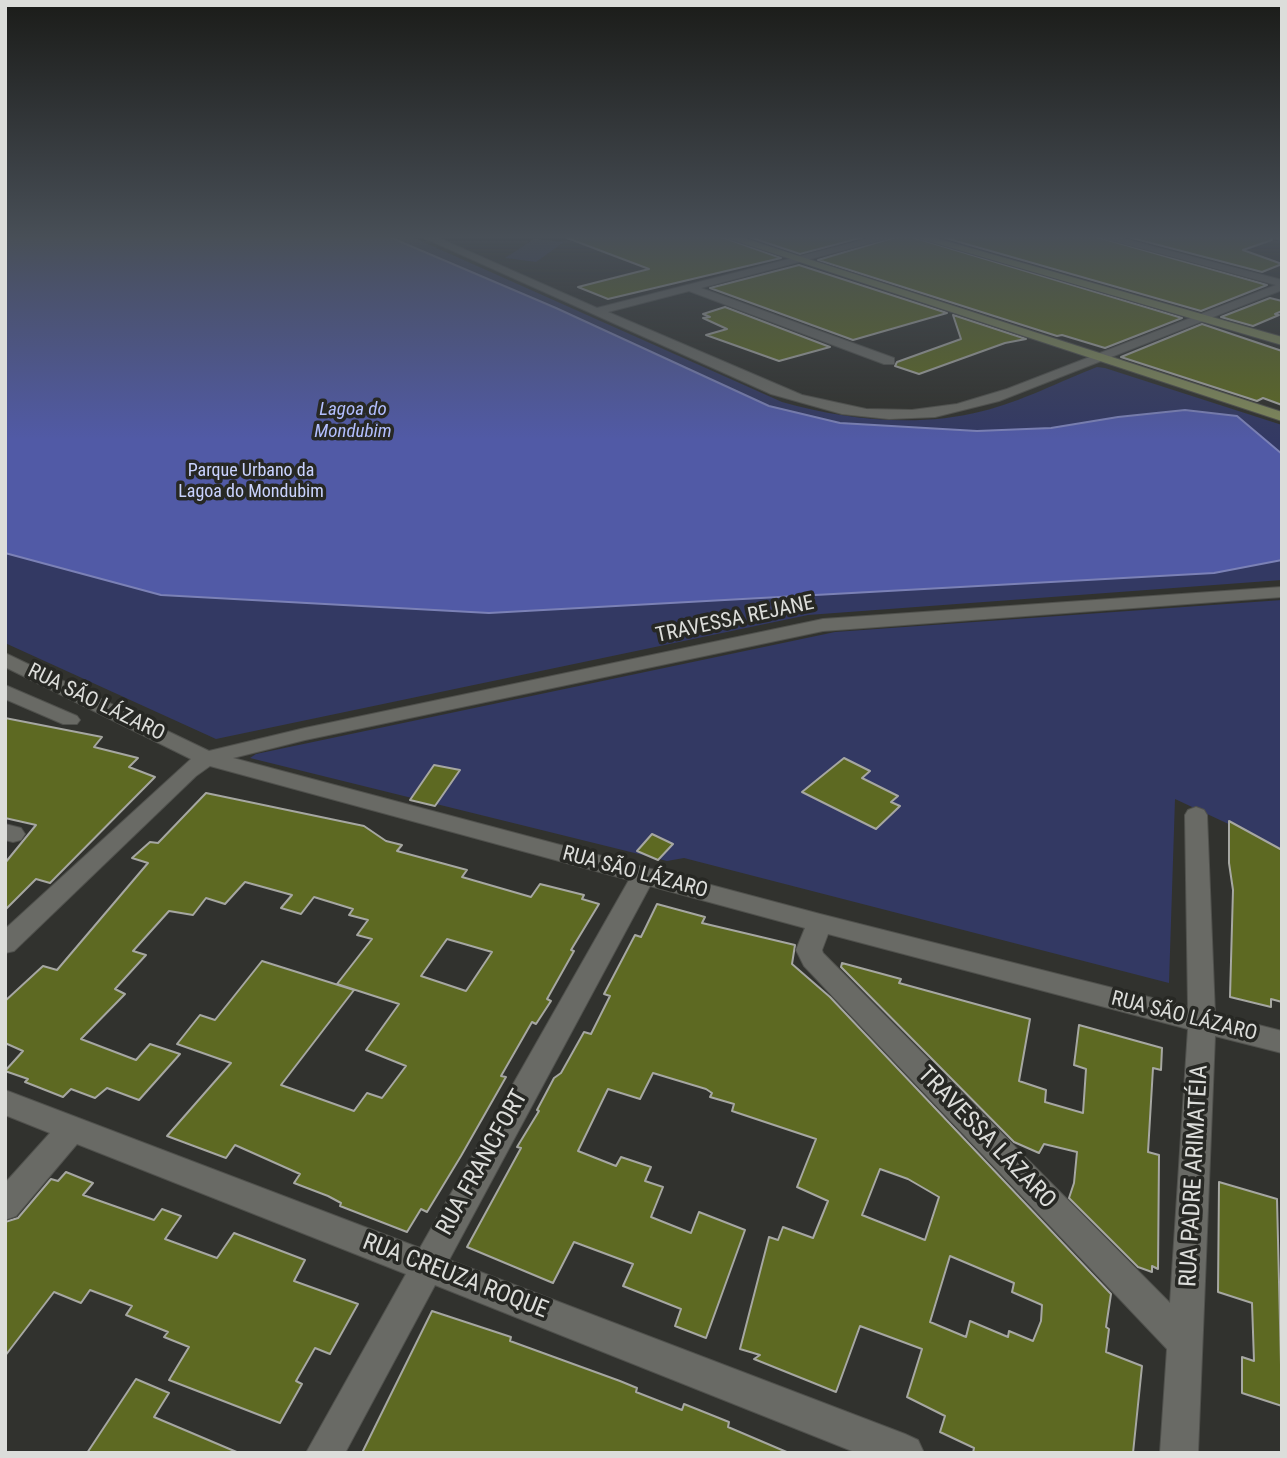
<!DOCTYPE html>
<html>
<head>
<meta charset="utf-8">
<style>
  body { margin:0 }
  #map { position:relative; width:1287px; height:1458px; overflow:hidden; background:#31322e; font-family:"Roboto Condensed",sans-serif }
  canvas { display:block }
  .frame { position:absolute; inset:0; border:7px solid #dcddda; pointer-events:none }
</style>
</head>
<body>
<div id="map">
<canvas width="1287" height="1458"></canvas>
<div class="frame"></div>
</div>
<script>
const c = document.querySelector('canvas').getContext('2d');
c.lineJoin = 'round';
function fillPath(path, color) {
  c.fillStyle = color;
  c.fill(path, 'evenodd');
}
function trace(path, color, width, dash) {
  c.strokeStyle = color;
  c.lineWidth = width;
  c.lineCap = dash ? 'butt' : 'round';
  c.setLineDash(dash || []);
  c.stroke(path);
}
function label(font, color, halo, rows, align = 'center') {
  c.font = font + ' "Roboto Condensed",sans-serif';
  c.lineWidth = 7;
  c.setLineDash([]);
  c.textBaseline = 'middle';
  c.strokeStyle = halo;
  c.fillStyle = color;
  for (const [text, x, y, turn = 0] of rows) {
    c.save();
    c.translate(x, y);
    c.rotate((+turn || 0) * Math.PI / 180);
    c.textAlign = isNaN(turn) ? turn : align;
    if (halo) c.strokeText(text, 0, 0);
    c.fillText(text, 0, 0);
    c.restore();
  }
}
const green = new Path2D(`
  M5 236H410L782 402C846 420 917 428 983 411 1020 402 1061 381 1097 367L1105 368 1282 425V580L808 615 216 739 5 643Z
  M534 239 564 242 536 262 505 258Z
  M1282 600V849L1175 799 1169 983 684 858 667 861 250 758 256 754 835 632Z`);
const water = new Path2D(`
  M5 236H387L556 308 769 406 840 423 977 431 1051 428 1118 417 1185 410 1237 416 1282 454V560L1214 573 489 613 161 595 5 553Z`);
const building = new Path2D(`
  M567 236H719L781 258 608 299 578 287 649 269 567 238Z
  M746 236H868L800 254Z
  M899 236H909L1182 318 1105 348 1062 335 1057 336 818 260Z
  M938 236H1094L1267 285 1201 311Z
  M1124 236H1271L1272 240 1243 250 1282 264 1262 272Z
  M799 265 947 313 853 340 710 288Z
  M1270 298 1282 301V311L1275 314 1279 315 1253 326 1221 317Z
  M725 307 830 347 779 361 706 335 727 329 703 318 710 317 703 314Z
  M953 315 1026 339 1005 343 919 374 895 366 897 362 961 339Z
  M1202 324 1282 351V405L1263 398 1257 401 1121 357Z
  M5 718 102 737 94 747 138 758 129 767 155 777 50 883 36 879 5 910V863L36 825 5 818Z
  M844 758 870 771 862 778 898 796 891 802 900 806 876 829 802 792Z
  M434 765 460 770 435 806 410 800Z
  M206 793 364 826 386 841 402 845 397 851 467 870 462 877 531 897 540 884 584 895 582 899 599 904 571 950 574 951 547 999 551 1001 536 1024 532 1022 501 1076 506 1077 461 1156 427 1212 421 1209 407 1232 340 1206 341 1203 328 1196 294 1183 300 1174 235 1145 226 1158 167 1136 231 1063 177 1044 200 1015 215 1020 262 961 354 990 281 1085 354 1111 367 1093 382 1098 406 1066 366 1050 399 1004 337 984 372 939 357 935 368 920 349 915 353 909 314 897 301 914 281 908 292 895 245 882 225 904 206 898 193 915 169 911 133 951 146 955 115 989 125 994 81 1039 136 1060 150 1044 180 1054 139 1100 107 1088 95 1098 71 1089 63 1097 25 1082 28 1079 5 1071 23 1051 5 1043V1001L43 966 57 970 148 863 132 858 150 842 158 843ZM447 939 492 952 466 991 421 976Z
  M1229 821 1282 850V1002L1271 999V1007L1230 997 1233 890 1229 863Z
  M652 834 673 844 658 860 637 851Z
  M657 904 705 917 702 923 795 945 792 964 830 997 1111 1294 1106 1327 1109 1329 1106 1352 1142 1366 1133 1453H973L974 1448 940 1432 945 1416 907 1397 922 1349 860 1326 836 1392 754 1359 760 1355 740 1349 769 1237 778 1240 783 1227 813 1238 828 1201 797 1187 816 1139 732 1111 734 1104 710 1097 712 1093 706 1089 653 1073 640 1099 608 1089 578 1151 616 1166 621 1157 651 1167 645 1181 663 1187 651 1217 691 1233 699 1212 745 1230 706 1338 675 1326 681 1309 623 1286 633 1264 574 1242 553 1283 467 1247 521 1148 517 1147 539 1111 537 1110 554 1078 561 1073 584 1032 591 1034 610 996 604 994 635 935 641 937ZM880 1169 908 1179 939 1197 925 1240 862 1215ZM950 1256 1014 1283 1012 1292 1042 1305 1041 1321 1033 1341 1009 1331 1008 1337 970 1321 966 1337 930 1322Z
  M842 963 901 979 899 983 1030 1019 1019 1081 1046 1090 1045 1102 1083 1113 1086 1069 1074 1065 1079 1025 1162 1048 1161 1070 1153 1068 1148 1152 1159 1155 1158 1269 1152 1266V1272L1138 1267 1069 1198 1074 1183 1077 1152 1044 1144 1039 1153 1014 1142 841 967Z
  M66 1172 93 1183 83 1195 154 1220 162 1209 181 1216 165 1239 217 1258 234 1233 305 1260 294 1281 358 1304 330 1354 315 1348 296 1381 302 1384 280 1423 169 1380 189 1347 164 1337 168 1332 126 1315 132 1306 90 1290 81 1303 54 1292 5 1356V1222L18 1218 51 1179 58 1181Z
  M1219 1182 1277 1199 1282 1406 1242 1393V1357L1254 1361 1252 1303 1218 1292Z
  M432 1311 511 1337 510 1341 620 1381 637 1388 636 1392 682 1410 684 1404 729 1422 728 1427 789 1453H362Z
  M136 1379 169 1393 154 1417 239 1453H87Z`);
const minor = new Path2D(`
  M420 236H434L597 308 879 236H897L701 288 894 358V364H884L689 291 608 312 802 395 866 409 912 410 957 404 1007 389 1276 285 1096 236H1113L1282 280V290L999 401 935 417 889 419 842 414 771 394Z
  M1273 236H1282V240L1274 238Z
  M1282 587V597L823 631 305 740 233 758 820 914 1188 1007 1185 815 1188 810 1196 807 1204 810 1207 815 1215 1014 1282 1031V1053L1215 1036 1198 1453H1160L1167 1349 804 966 796 950 805 928 650 886 449 1260 905 1434 918 1440 924 1453H857L435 1285 345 1453H306L406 1274 77 1144 16 1216 5 1220V1183L50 1133 5 1115V1090L420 1248 629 880 210 766 196 776 14 951 5 953V929L191 759 5 667V653L209 751 305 728 823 619ZM828 934 1188 1029 1170 1303 823 953 822 950Z
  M5 685 77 716 80 720 77 724H63L5 699Z
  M5 824 21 828 25 834 21 840 13 842 5 840Z`);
const major = new Path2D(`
  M721 236H737L1282 412V421Z
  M911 236H928L1282 337V345Z`);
const farParknames = [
  ["Parque Urbano da",251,471],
  ["Lagoa do Mondubim",251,492]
];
const farWaternames = [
  ["Lagoa do",353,410],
  ["Mondubim",353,432]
];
const streetNames = [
  ["TRAVESSA REJANE",735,620,-12],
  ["RUA SÃO LÁZARO",96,703,26],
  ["RUA SÃO LÁZARO",635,873,15],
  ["RUA SÃO LÁZARO",1184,1017,14]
];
const nearStreetnames = [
  ["TRAVESSA LÁZARO",986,1138,46],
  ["RUA FRANCFORT",483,1163,-61],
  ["RUA PADRE ARIMATÉIA",1195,1176,-87],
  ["RUA CREUZA ROQUE",455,1277,21]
];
fillPath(green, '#333963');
fillPath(water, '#515aa6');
trace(water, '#7b81b6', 2);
fillPath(building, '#5d6922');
trace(building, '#a6a7a2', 2);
trace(minor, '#50514d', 2);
trace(major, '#50514d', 2);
fillPath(minor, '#696a65');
fillPath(major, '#80895b');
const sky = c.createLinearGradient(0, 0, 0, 440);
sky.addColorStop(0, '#1b1c19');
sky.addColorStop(0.54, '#484f57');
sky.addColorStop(1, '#484f5700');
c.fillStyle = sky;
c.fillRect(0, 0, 1287, 440);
label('18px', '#cad3fe', '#272824', farParknames);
label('italic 19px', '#b3bffe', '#272824', farWaternames);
label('21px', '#dcddda', '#272824', streetNames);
label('24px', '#dcddda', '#272824', nearStreetnames);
</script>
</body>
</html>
